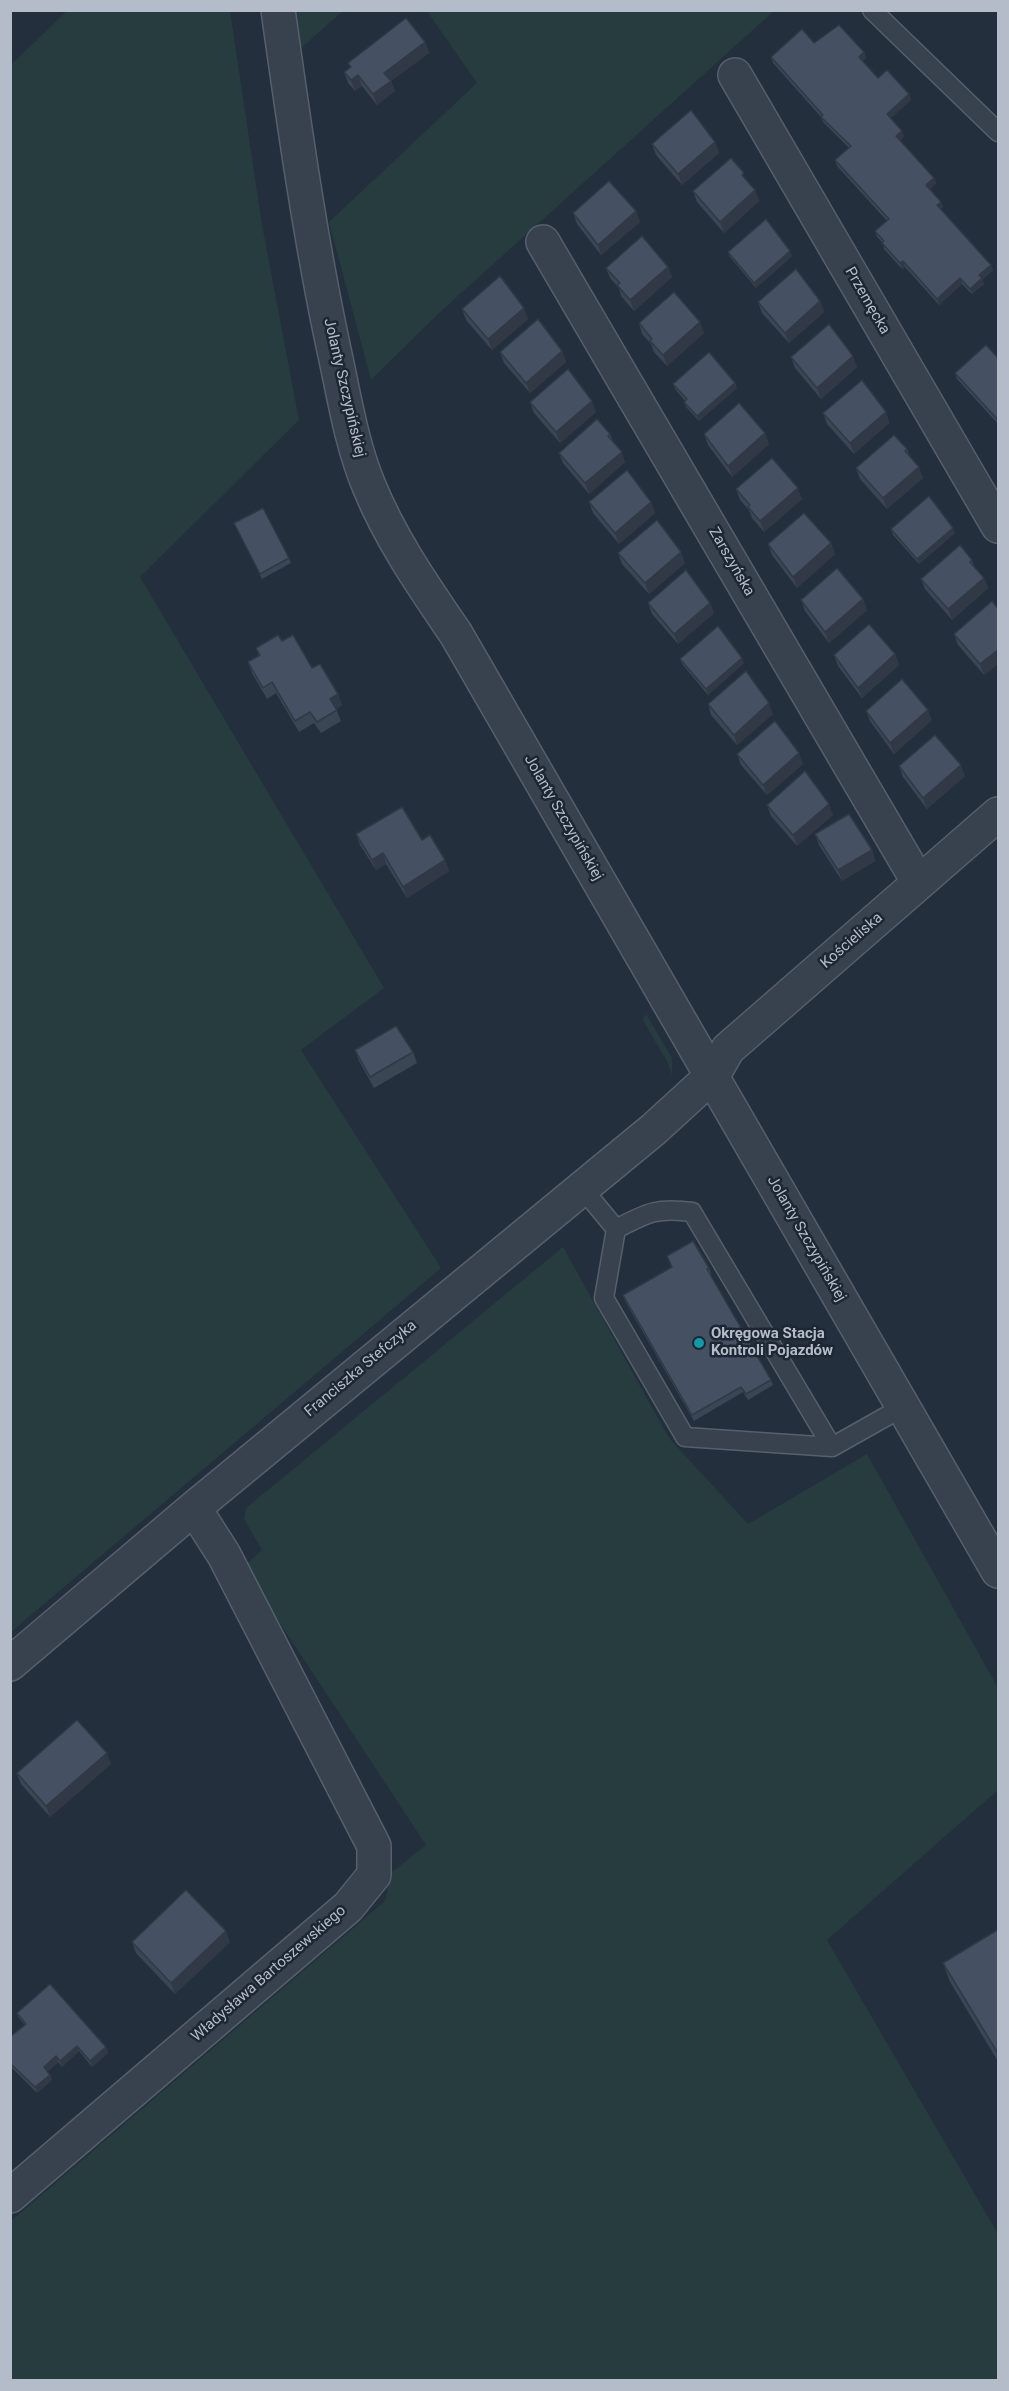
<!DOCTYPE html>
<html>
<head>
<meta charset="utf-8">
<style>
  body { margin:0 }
  #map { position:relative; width:1009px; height:2391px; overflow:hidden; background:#242f3e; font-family:Roboto,sans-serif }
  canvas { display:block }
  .frame { position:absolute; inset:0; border:12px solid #b4bcc9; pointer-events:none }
</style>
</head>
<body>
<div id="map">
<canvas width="1009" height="2391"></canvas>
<div class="frame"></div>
</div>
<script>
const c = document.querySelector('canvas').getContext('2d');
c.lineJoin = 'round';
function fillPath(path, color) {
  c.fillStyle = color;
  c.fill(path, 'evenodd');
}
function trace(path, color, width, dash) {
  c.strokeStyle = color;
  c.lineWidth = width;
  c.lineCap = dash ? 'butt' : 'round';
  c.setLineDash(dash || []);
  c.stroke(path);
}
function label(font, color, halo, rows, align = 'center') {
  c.font = font + ' Roboto,sans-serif';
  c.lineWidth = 5;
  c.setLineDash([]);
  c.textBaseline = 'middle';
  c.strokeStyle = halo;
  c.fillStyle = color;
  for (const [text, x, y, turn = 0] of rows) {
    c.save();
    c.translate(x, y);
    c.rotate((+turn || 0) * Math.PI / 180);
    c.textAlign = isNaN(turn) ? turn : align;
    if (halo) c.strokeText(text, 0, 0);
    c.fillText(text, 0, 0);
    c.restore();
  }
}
const green = new Path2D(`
  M68 10 230 11 262 225 299 420 140 577 384 988 301 1050 441 1268 11 1632 10 61 13 63Z
  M294 10 343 11 300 49Z
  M427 11H774L439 313 371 380 329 222 477 83Z
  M646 1014 672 1058V1075L668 1063 643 1020Z
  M563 1247 669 1438 748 1524 867 1454 998 1688V1790L827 1940 998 2234V2380H11L10 2222 385 1901 391 1873 426 1845 243 1567 262 1550 244 1519 246 1508Z`);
const service = new Path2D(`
  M872 10 998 132
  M582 1188 616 1229C647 1213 657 1207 692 1212L832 1447 903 1407
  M616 1229 604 1298 685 1437 832 1447`);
const minor = new Path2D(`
  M278 10C294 124 310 238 334 350 344 395 351 443 369 486 391 540 424 587 456 634L998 1571
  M735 75 998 526
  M543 242 919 883
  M10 1664 194 1508 654 1129 713 1075 728 1049 998 814
  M10 2196 348 1907 374 1875V1846L224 1555 194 1508`);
const wall = new Path2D(`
  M425 42 429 53 391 81 395 91 377 105 362 86 355 91 348 83 344 72 350 68 348 63Z
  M814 43 864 52 866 58 862 61 878 78 909 94 911 100 890 118 904 136 900 140 934 178 936 183 930 189 941 202 943 207 940 209 993 270 982 280 984 284 972 294 962 284 939 305 905 267 902 269 884 249 883 243 877 237 875 231 887 221 837 166 835 160 849 148 823 122 821 117 773 63 771 57Z
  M715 142 719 153 682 185 656 155 652 144Z
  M747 181 755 190 759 201 724 233 697 202 693 191Z
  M636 211 640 222 601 255 577 224 573 213Z
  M728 252 792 256 756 288 730 257Z
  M668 267 672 277 634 311 621 296 619 288 610 278 606 268Z
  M820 301 824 312 789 343 762 313 758 302Z
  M462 309 528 319 492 350 466 320Z
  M639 323 704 333 667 366 654 352 651 344 642 334Z
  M562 351 566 362 530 393 504 363 500 352Z
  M791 357 857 367 821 399 795 368Z
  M999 359V425L957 379 955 373Z
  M735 383 737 388 699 421 686 407 684 402 685 401 675 389 673 384Z
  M530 402 596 412 560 443 534 413Z
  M886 412 889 423 854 454 827 424 823 413Z
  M765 433 769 444 732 477 708 445 704 434Z
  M610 434 613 441 625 462 589 494 563 463 559 453Z
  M907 449 910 457 923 478 887 509 860 479 856 468Z
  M736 489 802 499 764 532 752 518 749 510 740 500Z
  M589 502H651L655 513 619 544 593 513Z
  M234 523 289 558 291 563 262 579Z
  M891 529 955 533 919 564 893 535Z
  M831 543 835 554 797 588 772 555 768 544Z
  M618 553 685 563 649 594 622 564Z
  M972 560 975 568 984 578 988 588 952 620 925 589 921 579Z
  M863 599 867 610 829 643 805 611 801 600Z
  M648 603H710L714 613 678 644 652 614Z
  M999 610V663L984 675 958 645 954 634Z
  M282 641 312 668 338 694 342 705 336 709 341 721 321 733 314 723 299 732 276 693 267 699 252 673 248 662 259 656 256 648Z
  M895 654 899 665 862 698 838 666 834 655Z
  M680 659 744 663 708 695 682 664Z
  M708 704 773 714 737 745 711 715Z
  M866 711 932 720 894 754 870 721Z
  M737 754 803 764 767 795 741 765Z
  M899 766 965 776 927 809 903 777Z
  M767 805 833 815 797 846 771 816Z
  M356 834 422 840 445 860 449 871 407 898 386 864 376 870 360 845Z
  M815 834 872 850 875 861 842 881 819 845Z
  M355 1050 413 1052 417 1063 374 1088 359 1061Z
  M667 1256 709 1268 711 1273 710 1274 771 1380 773 1385 748 1400 743 1392 694 1421 625 1301 623 1295 672 1267Z
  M111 1764 50 1817 21 1784 17 1773Z
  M999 1929V2063L950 1982 943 1963Z
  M132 1942H230L175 1994 136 1953Z
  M17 2013 106 2047 108 2053 92 2067 79 2051 62 2067 58 2062 47 2072 50 2075 52 2080 37 2093 11 2067 10 2037 25 2025 19 2018Z`);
const shadedWall = new Path2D(`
  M425 42 429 53 391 81 395 91 377 105 373 94 384 73Z
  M864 52 866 58 861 63 859 57Z
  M358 75 362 86 355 91 351 80Z
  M909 94 911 100 889 120 887 114Z
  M902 131 904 136 898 141 896 136Z
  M715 142 719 153 682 185 678 174Z
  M934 178 936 183 928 191 926 185Z
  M755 190 759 201 724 233 720 222Z
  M941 202 943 207 939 211 937 205Z
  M636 211 640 222 601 255 598 245Z
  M790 251 792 256 756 288 754 283Z
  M903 261 905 267 902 269 900 263Z
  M991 265 993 270 982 280 984 284 972 294 970 289 979 275Z
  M668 267 672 277 634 311 630 300Z
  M960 278 962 284 939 305 937 299Z
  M820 301 824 312 789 343 785 333Z
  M524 308 528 319 492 350 488 339Z
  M700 322 704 333 667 366 663 355Z
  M562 351 566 362 530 393 526 383Z
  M853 356 857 367 821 399 817 388Z
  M735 383 737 388 699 421 697 416Z
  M592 401 596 412 560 443 556 432Z
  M886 412 889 423 854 454 850 443Z
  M765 433 769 444 732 477 728 466Z
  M622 452 625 462 589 494 585 483Z
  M919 467 923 478 887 509 883 498Z
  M798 488 802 499 764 532 760 521Z
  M651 502 655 513 619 544 615 533Z
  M953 528 955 533 919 564 917 559Z
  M831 543 835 554 797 588 793 577Z
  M681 552 685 563 649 594 645 583Z
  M984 578 988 588 952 620 948 609Z
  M863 599 867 610 829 643 825 632Z
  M710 603 714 613 678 644 674 634Z
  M999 649V663L984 675 980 664Z
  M895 654 899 665 862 698 858 688Z
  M742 658 744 663 708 695 706 689Z
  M338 694 342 705 334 710 330 699Z
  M769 703 773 714 737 745 734 735Z
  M928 710 932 720 894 754 890 743Z
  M799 753 803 764 767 795 763 785Z
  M961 765 965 776 927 809 923 798Z
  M829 804 833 815 797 846 793 835Z
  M872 850 875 861 842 881 838 870Z
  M383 853 386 864 376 870 372 860Z
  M445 860 449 871 407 898 403 887Z
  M107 1753 111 1764 50 1817 46 1806Z
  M226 1931 230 1942 175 1994 171 1983Z
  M77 2046 79 2051 62 2067 60 2061Z
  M106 2047 108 2053 92 2067 90 2061Z
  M56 2056 58 2062 46 2073 44 2067Z
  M50 2075 52 2080 37 2093 35 2087Z`);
const building = new Path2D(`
  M406 18 425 42 384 73 391 81 373 94 358 75 351 80 344 72 351 67 348 63Z
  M839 25 864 52 859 57 878 78 887 70 909 94 887 114 902 131 896 136 934 178 926 185 941 202 937 205 991 265 979 275 982 278 970 289 960 278 937 299 903 261 900 263 882 243 884 241 875 231 889 219 835 160 851 146 821 117 823 115 771 57 802 29 814 43Z
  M691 110 715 142 678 174 652 144Z
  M731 158 744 173 742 175 755 190 720 222 693 191Z
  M609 181 636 211 598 245 573 213Z
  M766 219 790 251 754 283 728 252Z
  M642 236 668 267 630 300 617 285 620 283 606 268Z
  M796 269 820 301 785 333 758 302Z
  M500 276 524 308 488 339 462 309Z
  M674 292 700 322 663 355 650 341 652 339 639 323Z
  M538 319 562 351 526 383 500 352Z
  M829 324 853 356 817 388 791 357Z
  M986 345 999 359V421L955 373Z
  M709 352 735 383 697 416 684 402 687 399 673 384Z
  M568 369 592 401 556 432 530 402Z
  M862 380 886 412 850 443 823 413Z
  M739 403 765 433 728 466 704 434Z
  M597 419 610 434 608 436 622 452 585 483 559 453Z
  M894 435 907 449 905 451 919 467 883 498 856 468Z
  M772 458 798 488 760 521 748 507 750 505 736 489Z
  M627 470 651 502 615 533 589 502Z
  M929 496 953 528 917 559 891 529Z
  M263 508 289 558 260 574 234 523Z
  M804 513 831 543 793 577 768 544Z
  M657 520 681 552 645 583 618 553Z
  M960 545 972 560 970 562 984 578 948 609 921 579Z
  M837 568 863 599 825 632 801 600Z
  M686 570 710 603 674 634 648 603Z
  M992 601 999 610V649L980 664 954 634Z
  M869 624 895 654 858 688 834 655Z
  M718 626 742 658 706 689 680 659Z
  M278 635 282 641 293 635 312 668 320 664 338 694 330 699 337 710 317 722 310 712 295 721 272 682 263 688 248 662 260 655 256 648Z
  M746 671 769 703 734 735 708 704Z
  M902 679 928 710 890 743 866 711Z
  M775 721 799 753 763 785 737 754Z
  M935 735 961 765 923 798 899 766Z
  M805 771 829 804 793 835 767 805Z
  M402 807 422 840 430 835 445 860 403 887 383 853 372 860 356 834Z
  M849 814 872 850 838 870 815 834Z
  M396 1026 413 1052 370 1077 355 1050Z
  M693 1241 709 1268 707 1269 771 1380 746 1394 741 1387 692 1415 623 1295 672 1267 667 1256Z
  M77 1720 107 1753 46 1806 17 1773Z
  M186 1890 226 1931 171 1983 132 1942Z
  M999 1929V2055L943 1963Z
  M50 1984 106 2047 90 2061 77 2046 60 2061 56 2056 44 2067 50 2075 35 2087 10 2063V2037L26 2024 17 2013Z`);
const markers = [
  [699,1343,6,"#0f9aa8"]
];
const streetNames = [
  ["Przemęcka",867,301,60],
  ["Jolanty Szczypińskiej",344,388,77],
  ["Zarszyńska",731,562,60],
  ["Jolanty Szczypińskiej",563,818,60],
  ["Kościeliska",852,941,-41],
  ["Jolanty Szczypińskiej",806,1239,60],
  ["Franciszka Stefczyka",361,1369,-40],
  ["Władysława Bartoszewskiego",269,1974,-41]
];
const poiNames = [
  ["Okręgowa Stacja",711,1334],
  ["Kontroli Pojazdów",711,1351]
];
fillPath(green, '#263c3f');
trace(service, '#565f6c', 21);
trace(minor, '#565f6c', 36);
trace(service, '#38414e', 18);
trace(minor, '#38414e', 33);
fillPath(wall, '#3b4654');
fillPath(shadedWall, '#303945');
fillPath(building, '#455162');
trace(building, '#303945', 1.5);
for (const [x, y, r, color] of markers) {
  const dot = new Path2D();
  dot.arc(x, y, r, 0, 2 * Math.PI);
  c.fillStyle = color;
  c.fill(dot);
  trace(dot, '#1d2633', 2);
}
label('15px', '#b4bcc9', '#1d2633', streetNames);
label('bold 15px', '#b4bcc9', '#1d2633', poiNames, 'left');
</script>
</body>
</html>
